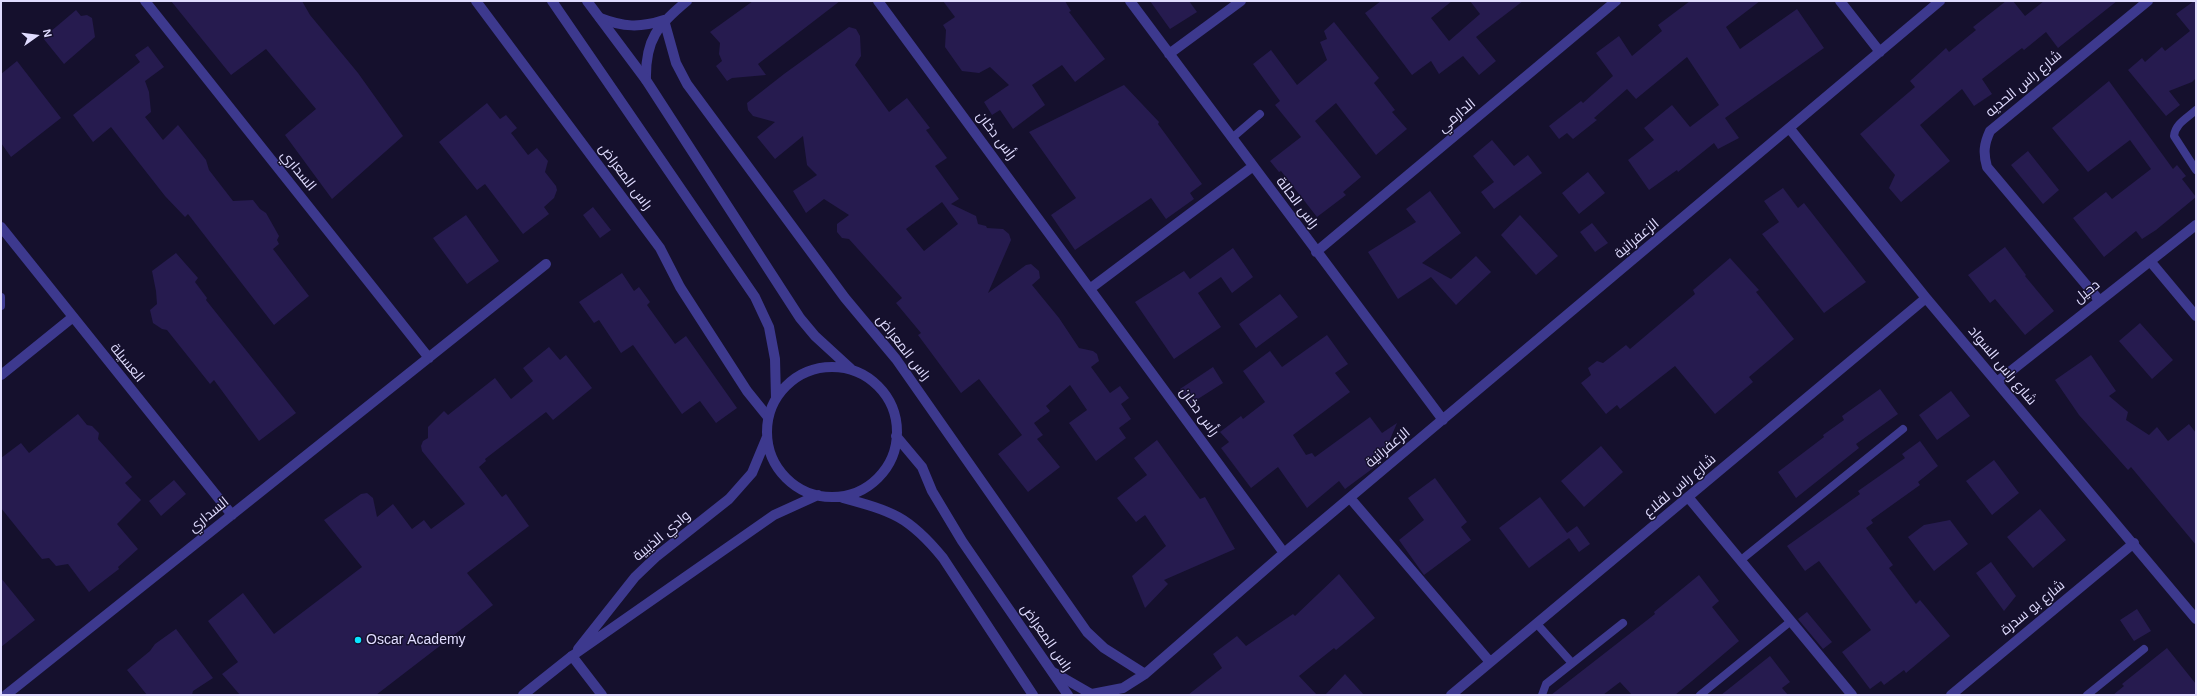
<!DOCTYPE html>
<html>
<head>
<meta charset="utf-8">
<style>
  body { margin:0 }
  #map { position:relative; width:2197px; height:696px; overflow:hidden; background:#15102d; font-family:Helvetica,sans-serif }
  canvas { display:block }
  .frame { position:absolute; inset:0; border:2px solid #e0dcff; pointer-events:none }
  .north { position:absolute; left:16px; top:16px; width:40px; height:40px; -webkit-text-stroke:3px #15102d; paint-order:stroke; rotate:76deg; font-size:11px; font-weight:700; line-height:16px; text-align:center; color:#e0dcff }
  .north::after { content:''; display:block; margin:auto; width:14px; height:18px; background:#e0dcff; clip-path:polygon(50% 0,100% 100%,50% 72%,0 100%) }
</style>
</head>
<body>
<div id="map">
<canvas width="2197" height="696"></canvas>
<div class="frame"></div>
<div class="north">N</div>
</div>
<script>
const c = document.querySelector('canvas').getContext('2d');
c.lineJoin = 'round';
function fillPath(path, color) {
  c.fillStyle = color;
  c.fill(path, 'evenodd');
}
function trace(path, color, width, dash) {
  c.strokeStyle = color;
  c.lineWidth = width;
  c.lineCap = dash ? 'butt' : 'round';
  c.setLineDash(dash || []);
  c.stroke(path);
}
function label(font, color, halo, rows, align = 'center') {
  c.font = font + ' Helvetica,Cairo,sans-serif';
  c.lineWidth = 3;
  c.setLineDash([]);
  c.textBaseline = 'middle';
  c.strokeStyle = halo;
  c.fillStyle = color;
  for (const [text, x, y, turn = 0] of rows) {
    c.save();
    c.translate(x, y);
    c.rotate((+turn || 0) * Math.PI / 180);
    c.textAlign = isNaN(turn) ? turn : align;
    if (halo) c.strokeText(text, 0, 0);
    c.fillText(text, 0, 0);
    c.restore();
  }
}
const building = new Path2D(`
  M171 1H302L310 15 358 73 403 136 332 199 285 135 316 109 266 49 231 75Z
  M753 1H840L758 64 766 75 732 78 727 81 716 66 722 61 719 54 720 43 710 32Z
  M943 1H1065L1071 11 1069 12 1105 59 1075 82 1062 65 1032 85 1045 105 1013 129 1000 110 992 115 984 102 1009 85 990 67 979 73 962 71 945 47 946 30 943 25 955 17Z
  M1150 1H1189L1197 12 1170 29Z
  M1381 1H1452L1431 18 1449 41 1480 14 1470 1H1523L1476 37 1496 61 1479 75 1463 56 1439 74 1431 61 1412 75 1365 13Z
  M1690 1H1760L1726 27 1740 49 1797 9 1824 48 1725 118 1739 138 1718 149 1714 143 1678 172 1677 170 1649 190 1628 160 1654 140 1644 128 1672 105 1690 127 1719 105 1687 57 1636 99 1627 89 1594 118 1597 120 1573 139 1567 133 1559 139 1549 126 1581 101 1583 103 1613 76 1596 53 1619 36 1632 56 1662 31 1658 25Z
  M2006 1H2013L2025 16 2044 1H2117L2058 48 2046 32 2024 50 2022 48 1982 79 1992 94 1974 106 1962 89 1920 125 1950 161 1901 202 1889 188 1895 175 1860 134 1915 87 1910 81 1933 60 1946 48 1949 52 1976 30 1973 27Z
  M2194 1H2196L2195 79 2192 82 2169 91 2180 105 2166 116 2128 70 2142 58 2145 62 2162 47 2165 51 2190 31 2176 14Z
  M76 10 81 16 87 15 92 18 95 37 64 64 43 38Z
  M1334 22 1379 78 1374 83 1395 110 1392 112 1407 129 1376 155 1336 103 1315 121 1361 177 1343 192 1346 195 1317 217 1281 171 1279 172 1270 161 1301 137 1275 105 1280 101 1253 64 1271 50 1297 85 1327 60 1320 42 1327 39 1324 31Z
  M849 27 856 29 860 36 861 56 855 65 889 112 907 98 930 128 926 130 947 158 935 166 959 199 951 204 976 216 978 224 986 226 987 228 1003 229 1009 234 1011 240 988 293 1026 265 1031 264 1039 271 1040 278 1032 285 1059 318 1079 348 1093 351 1097 354 1099 361 1091 367 1110 393 1120 386 1129 398 1121 404 1131 419 1119 428 1126 438 1096 461 1069 423 1087 410 1070 385 1046 406 1050 411 1034 423 1043 435 1037 439 1060 467 1028 492 998 454 1022 435 979 379 961 393 918 335 921 333 896 303 902 298 849 239 842 238 837 232V224L849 215 824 199 806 213 793 191 817 175 807 165 803 136 775 159 757 137 775 122 753 116 748 110 747 103 784 74ZM942 202 958 224 924 251 906 229Z
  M148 46 164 67 145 81 149 92 151 112 145 117 163 140 178 125 206 160 209 170 233 201 253 200 260 209 266 213 279 236 277 240 279 244 273 249 309 296 274 325 188 214 185 217 165 196 111 127 93 142 73 115 140 62 135 55Z
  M17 61 61 118 11 157 1 143V74Z
  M2109 81 2173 169 2177 165 2186 176 2182 179 2196 197 2156 230 2142 239 2136 231 2104 257 2073 218 2106 192 2112 199 2151 169 2130 140 2088 172 2052 128Z
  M1124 85 1159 122 1158 124 1202 184 1190 193 1194 199 1166 219 1151 198 1075 250 1051 215 1076 198 1029 132Z
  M487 103 500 119 506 115 517 128 511 133 528 155 537 148 548 161 545 172 556 186 557 190 554 198 544 207 549 214 523 234 485 184 477 190 439 142Z
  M1492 140 1514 166 1528 155 1542 173 1494 209 1481 192 1494 182 1473 156Z
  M2028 151 2059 190 2043 204 2011 165Z
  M1588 172 1605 193 1579 214 1562 193Z
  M1783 188 1798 208 1804 203 1866 282 1824 313 1762 234 1779 222 1764 201Z
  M1430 191 1461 233 1422 263 1451 279 1476 256 1491 272 1456 305 1431 277 1398 299 1368 252 1416 222 1406 209Z
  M593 207 611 230 600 238 583 215Z
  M466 215 499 261 467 284 433 238Z
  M1520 215 1558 256 1536 275 1501 235Z
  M1592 223 1608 243 1595 252 1580 232Z
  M2005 247 2026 275 2025 276 2054 311 2025 335 1995 299 1990 303 1968 275Z
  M1233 248 1253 277 1232 293 1221 277 1198 293 1221 327 1174 359 1135 302 1184 271 1190 279Z
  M176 253 198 278 195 282 207 298 206 300 296 413 259 441 214 380 210 384 167 330 162 329 153 323 150 310 157 304 156 291 152 271Z
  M1730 258 1759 290 1756 292 1794 339 1749 377 1753 382 1715 414 1675 366 1620 409 1617 405 1606 414 1581 383 1591 375 1588 368 1597 361 1603 363 1626 345 1630 349 1695 294 1693 290Z
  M622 273 634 291 639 287 650 302 647 305 675 344 686 336 737 408 716 423 700 401 682 414 633 345 621 353 599 320 594 323 579 302Z
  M1280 294 1298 317 1256 348 1239 324Z
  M2140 323 2173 360 2152 379 2119 341Z
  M1327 335 1348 364 1335 373 1350 392 1293 435 1306 455 1312 453 1315 457 1370 417 1382 433 1397 423 1383 456 1374 462 1376 466 1345 489 1339 481 1307 508 1278 467 1251 488 1221 448 1229 442 1220 432 1241 416 1243 419 1265 402 1243 371 1270 351 1282 367Z
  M549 347 560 360 566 355 592 388 553 420 546 412 485 459 486 461 479 467 502 497 506 494 529 526 467 573 493 605 376 695H240L222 674 238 662 208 621 243 593 274 634 362 567 324 520 361 494 367 493 373 498 377 517 393 504 412 529 424 520 431 529 465 504 422 451 421 446 423 441 428 438V427L444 411 448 415 495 378 511 399 533 381 523 368Z
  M2091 355 2116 391 2109 396 2128 412 2126 420 2149 435 2157 427 2168 441 2189 424 2196 433V545L2131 467 2128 470 2079 415 2055 380Z
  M1213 367 1223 383 1190 404 1180 389Z
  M1880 389 1898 414 1856 444 1859 448 1796 498 1778 472 1824 437 1823 435 1844 420 1842 416Z
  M1951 391 1970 416 1937 440 1919 415Z
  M78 414 87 425 92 426 99 433 98 439 132 477 125 483 141 500 117 524 138 549 118 567 119 569 89 592 68 564 56 566 49 558 42 559 1 508V458L21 443 29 453Z
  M1157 440 1200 499 1205 497 1235 549 1164 580 1168 584 1145 608 1132 576 1166 546 1145 515 1136 522 1117 498 1147 475 1134 458Z
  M1920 441 1938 466 1918 482 1920 485 1871 520 1873 523 1866 528 1893 565 1889 568 1916 604 1920 600 1950 636 1906 673 1904 670 1884 685 1881 681 1870 689 1842 652 1871 630 1819 561 1805 571 1787 546 1860 494 1858 491 1905 458 1902 454Z
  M1601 446 1623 472 1584 507 1561 481Z
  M1994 460 2019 493 1992 515 1966 481Z
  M1435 478 1467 522 1461 527 1471 540 1424 575 1399 540 1424 520 1408 498Z
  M174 480 186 494 161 516 149 501Z
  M1540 497 1567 533 1577 526 1590 544 1579 552 1569 538 1529 568 1499 528Z
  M2040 509 2066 540 2033 568 2007 537Z
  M1950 520 1968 544 1934 571 1908 537 1924 525Z
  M1991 562 2016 596 2004 611 1976 573Z
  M1339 574 1375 618 1336 650 1334 648 1299 676 1317 695H1188L1222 668 1213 654 1237 636 1246 646 1293 614 1295 616Z
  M1699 575 1719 601 1712 607 1739 641 1692 681 1675 695H1632L1620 682 1603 695H1551L1655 614 1654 612Z
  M1 578 35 620 1 647Z
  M2137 609 2151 631 2134 641 2120 620Z
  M1807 612 1832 642 1823 649 1798 619Z
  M176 629 213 678 193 691 192 695H147L127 670 150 651 155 644Z
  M2167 648 2196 684V695H2113L2124 686 2122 684Z
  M1770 656 1790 682 1782 688 1788 695H1721Z
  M1345 674 1364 695H1325Z`);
const service = new Path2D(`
  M2196 110C2187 118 2175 124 2174 136L2196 170
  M1232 138 1260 114
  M1 297V306
  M1741 560 1903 429
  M1537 624 1572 663
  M1542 695 1546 684 1623 623
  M1700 695 1791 621
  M2087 695 2144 649`);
const minor = new Path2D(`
  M145 1 429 358
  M476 1 660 248 680 287 747 391 768 417
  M878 1 1284 553
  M1130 1 1443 420
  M1840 1 1880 52
  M600 18C623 27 640 28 664 20
  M664 20 676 63 687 84 845 298 896 359 1087 632 1104 648 1145 674
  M1169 54 1241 1
  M646 80C645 39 658 25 687 1
  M1790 129 1926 298 2196 619
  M1 227 232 515
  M1316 252 1616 1
  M2150 261 2196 316
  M1091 288 1252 167
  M2099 300 1987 167C1983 153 1984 144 1990 131L2148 1
  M1 375 73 317
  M1997 382 2196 225
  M1688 497 1852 695
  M1350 498 1490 662
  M572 656 602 695
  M1053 672 1093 695
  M1092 694 1123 688 1145 674 1284 553 1940 1
  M6 695 546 264
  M1451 695 1926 298
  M1951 695 2134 543`);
const tertiary = new Path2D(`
  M552 1 755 297 769 327 775 359 776 398
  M587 1 646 80 800 318 815 336 851 369
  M767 432a65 65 0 1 1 130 0a65 65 0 1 1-130 0Z
  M896 436 922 467 932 491 962 541 1068 695
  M840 497C891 511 908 515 943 558L1033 695
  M578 649 635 577 657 556 729 499 752 473 767 437
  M523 695 572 656 774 515 818 495`);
const markers = [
  [358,640,4,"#08e5ff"]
];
const streetNames = [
  ["شارع راس الحديه",2024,84,-40],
  ["الدارمي",1457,116,-40],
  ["رأس دخان",996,136,53],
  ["السداري",298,171,51],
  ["راس المعراض",625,177,53],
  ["راس الحالة",1297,203,53],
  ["الزعفرانية",1637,239,-40],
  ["دحيل",2087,292,-38],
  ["راس المعراض",903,348,52],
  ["العسيلة",127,363,51],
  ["شارع راس السواد",2002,366,50],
  ["رأس دخان",1199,412,54],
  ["الزعفرانية",1388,448,-40],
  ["شارع راس لقلاع",1680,486,-40],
  ["السداري",209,515,-39],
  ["وادي الذيبية",662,536,-40],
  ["شارع بو سدرة",2033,608,-39],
  ["راس المعراض",1046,638,55]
];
const poiNames = [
  ["Oscar Academy",366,640]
];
fillPath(building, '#261b4f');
trace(service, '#3d398e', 8);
trace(minor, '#3d398e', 10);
trace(tertiary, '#3d398e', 10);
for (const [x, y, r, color] of markers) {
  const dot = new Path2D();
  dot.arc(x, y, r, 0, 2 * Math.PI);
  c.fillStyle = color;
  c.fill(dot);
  trace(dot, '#15102d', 1.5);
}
label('14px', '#e0dcff', '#15102d', streetNames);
label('14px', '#e0dcff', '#15102d', poiNames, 'left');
</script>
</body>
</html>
